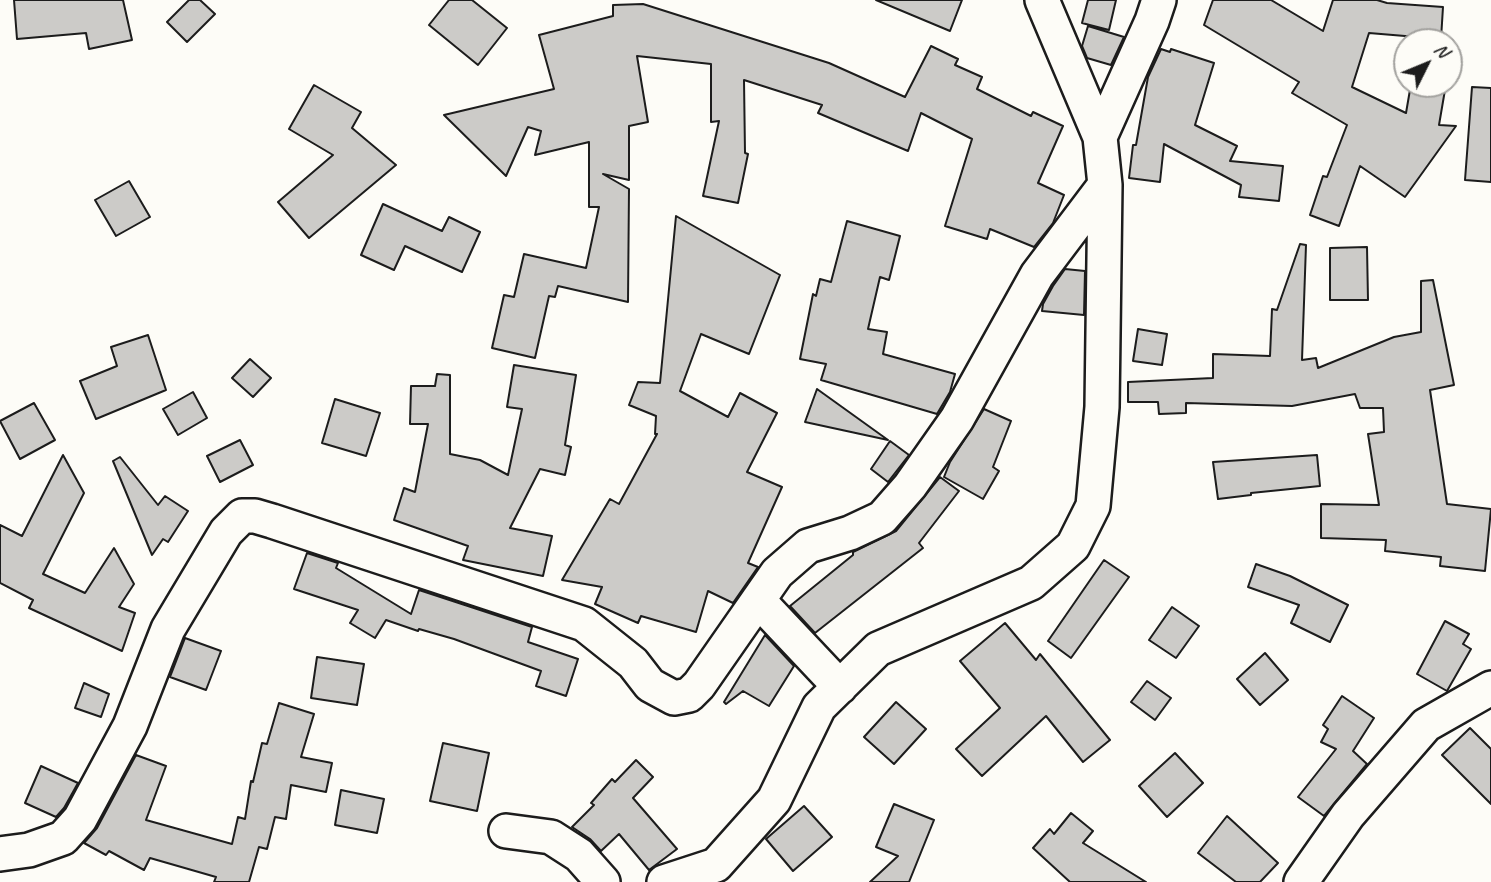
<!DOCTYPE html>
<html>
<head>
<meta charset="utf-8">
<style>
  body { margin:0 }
  #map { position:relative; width:1491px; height:882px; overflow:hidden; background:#fdfcf7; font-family:Caveat,sans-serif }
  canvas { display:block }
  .north { position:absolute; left:1393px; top:28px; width:70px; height:70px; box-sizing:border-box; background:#fdfcf7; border:2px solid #a3a29f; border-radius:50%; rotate:47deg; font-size:19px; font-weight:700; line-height:28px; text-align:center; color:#1c1c1c }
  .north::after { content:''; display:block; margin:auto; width:24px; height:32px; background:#1c1c1c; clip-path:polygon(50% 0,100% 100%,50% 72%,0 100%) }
</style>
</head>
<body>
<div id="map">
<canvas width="1491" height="882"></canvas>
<div class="north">N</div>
</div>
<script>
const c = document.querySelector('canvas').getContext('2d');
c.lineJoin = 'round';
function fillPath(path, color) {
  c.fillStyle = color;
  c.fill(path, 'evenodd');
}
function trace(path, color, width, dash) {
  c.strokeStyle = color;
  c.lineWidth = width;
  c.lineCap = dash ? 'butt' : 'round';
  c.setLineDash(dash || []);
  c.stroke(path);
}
const building = new Path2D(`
  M14 0H123L132 40 89 49 86 33 17 39Z
  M189 0H200L215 14 187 42 167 22Z
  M449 0H472L507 28 478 65 429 25Z
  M876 0H962L950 31Z
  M1088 0H1116L1109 30 1082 23Z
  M1213 0H1271L1323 31 1333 0H1377L1387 3 1443 7 1441 39 1369 33 1352 87 1406 113 1411 84H1446L1439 125 1456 126 1405 197 1360 166 1339 226 1310 215 1323 176 1327 177 1347 125 1292 93 1299 82 1204 25Z
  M643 4 829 63 905 97 931 46 958 59 955 65 982 77 977 89 1031 116 1033 112 1063 126 1038 183 1064 195 1053 223 1034 247 990 229 987 239 945 226 972 139 921 113 908 151 818 113 822 105 744 80 745 153 748 154 738 203 703 196 719 121 711 122V64L637 56 648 122 629 126V180L603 174 629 189 628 302 558 286 555 297 549 296 535 358 492 348 504 295 514 297 524 254 586 268 599 207H589V142L535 155 541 131 528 127 506 176 444 115 554 89 539 35 613 16V5Z
  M1088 26 1124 37 1111 65 1087 58 1082 46Z
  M1161 49 1170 52 1171 49 1214 63 1195 125 1237 146 1230 161 1283 166 1279 201 1239 197 1241 185 1164 144 1160 182 1129 178 1133 145H1136L1148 77Z
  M314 85 361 112 352 128 396 165 309 238 278 202 333 155 289 129Z
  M1472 87 1491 88V182L1465 180Z
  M129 181 150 217 116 236 95 200Z
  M383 204 442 231 449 217 480 232 462 272 405 246 394 270 361 255Z
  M676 216 780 275 749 354 701 334 680 391 728 417 740 393 777 413 747 472 782 487 748 563 758 567 733 603 708 591 696 632 641 616 638 623 595 604 602 587 562 580 610 499 619 504 657 434H655L656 416 629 405 638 382 660 383Z
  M847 221 900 236 889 280 880 277 868 329 887 332 883 354 955 374 950 392 937 414 821 380 826 364 800 359 813 294 816 296 820 279 831 282Z
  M1300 244 1306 245 1302 360 1316 358 1318 368 1394 337 1421 332V281L1433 280 1454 385 1430 390 1447 504 1491 509 1485 571 1440 566 1441 557 1385 551 1386 540 1321 538V504L1379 505 1368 434 1384 432 1383 408H1360L1355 394 1292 406 1186 403V413L1159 414 1158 402H1128V382L1213 378V354L1270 356 1272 309 1277 310Z
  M1367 247 1368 300H1330V248Z
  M1065 269 1085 271 1084 315 1042 311 1043 304 1053 286Z
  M1138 329 1167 334 1162 365 1133 361Z
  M148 335 166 390 96 419 80 381 117 366 111 347Z
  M250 359 271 378 253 397 232 378Z
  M514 365 576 375 565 445 571 447 565 475 540 469 510 528 552 536 543 576 463 560 468 546 394 520 404 488 415 492 428 424H410L411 386H435L437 374 450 375V454L480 460 508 475 522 409 507 407Z
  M817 389 888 440 805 422Z
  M193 392 207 418 178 435 163 409Z
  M335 399 380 413 366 456 322 443Z
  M34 403 55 440 20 459 0 421Z
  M984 409 1011 421 993 467 999 471 983 499 944 477 950 462Z
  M240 440 253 465 220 482 207 456Z
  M890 441 909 455 888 482 871 469Z
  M63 455 84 493 43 574 85 593 114 548 134 584 119 607 135 613 122 651 29 608 33 600 0 583V525L22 536Z
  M1317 455 1320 486 1251 493V495L1218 499 1213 462Z
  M120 457 158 505 165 496 188 511 168 542 163 539 152 555 113 461Z
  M940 477 959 491 919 543 923 548 815 633 790 606 853 555V552L896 531Z
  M307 553 338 563 336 568 411 614 419 590 532 627 528 642 578 659 566 696 536 686 541 671 454 639 419 629 418 631 386 620 375 638 350 623 358 610 294 589Z
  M1104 560 1129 577 1071 658 1048 641Z
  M1256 564 1290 576 1348 605 1330 642 1291 623 1299 605 1248 587Z
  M1172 607 1199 626 1176 658 1149 640Z
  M1445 621 1469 634 1463 644 1471 649 1447 691 1417 674Z
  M1005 623 1036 660 1040 654 1110 740 1083 762 1046 716 982 776 956 749 1000 708 960 661Z
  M765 635 794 666 769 706 743 691 726 704 724 702Z
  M185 638 221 651 206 690 170 677Z
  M1265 653 1288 680 1260 705 1237 679Z
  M317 657 364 664 357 705 311 698Z
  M1147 681 1171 698 1155 720 1131 702Z
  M84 683 109 694 101 717 75 708Z
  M1342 696 1374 718 1353 751 1367 764 1324 816 1298 797 1336 749 1321 742 1328 729 1323 725Z
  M896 702 926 729 894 764 864 737Z
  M279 703 314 714 301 757 332 763 326 792 291 785 286 819 275 817 267 849 259 847 249 882H214L216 877 150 858 144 870 109 851 106 855 84 843 97 828 136 755 166 766 146 820 232 844 238 817 245 819 251 781 253 782 262 743 267 744Z
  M1470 728 1491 749V804L1442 755Z
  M443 743 489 753 477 811 430 801Z
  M1175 753 1203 783 1167 817 1139 786Z
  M636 760 653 777 633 798 677 849 649 870 619 834 601 851 590 839 572 827 594 805 591 803 612 779 615 782Z
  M41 766 78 783 64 808 56 817 25 803Z
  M341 790 384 799 377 833 335 825Z
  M894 804 934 820 909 882H870L898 856 876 847Z
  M804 806 832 837 793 871 766 839Z
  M1071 813 1093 831 1083 843 1146 882H1070L1033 848 1050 829 1054 834Z
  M1227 816 1278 863 1260 882H1236L1198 853Z`);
const minor = new Path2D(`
  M1042 0 1100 137
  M758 600 840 687
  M506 831 551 837 579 855 603 882
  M0 854 29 850 63 838 80 819 130 726 168 629 226 532 242 516H255L272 521 584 624 633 663 650 685 674 698 689 695 699 685 777 573 808 546 850 533 882 518 910 486 957 419 1037 275 1105 185
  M664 882 716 865 774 800 819 707 878 649 1031 583 1073 546 1093 506 1102 407 1105 185 1100 137 1152 21 1159 0
  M1301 882 1348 815 1426 725 1491 688`);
fillPath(building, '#cccbc8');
trace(building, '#1c1c1c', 2);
trace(minor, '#1c1c1c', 38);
trace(minor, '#fdfcf7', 33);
</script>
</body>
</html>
